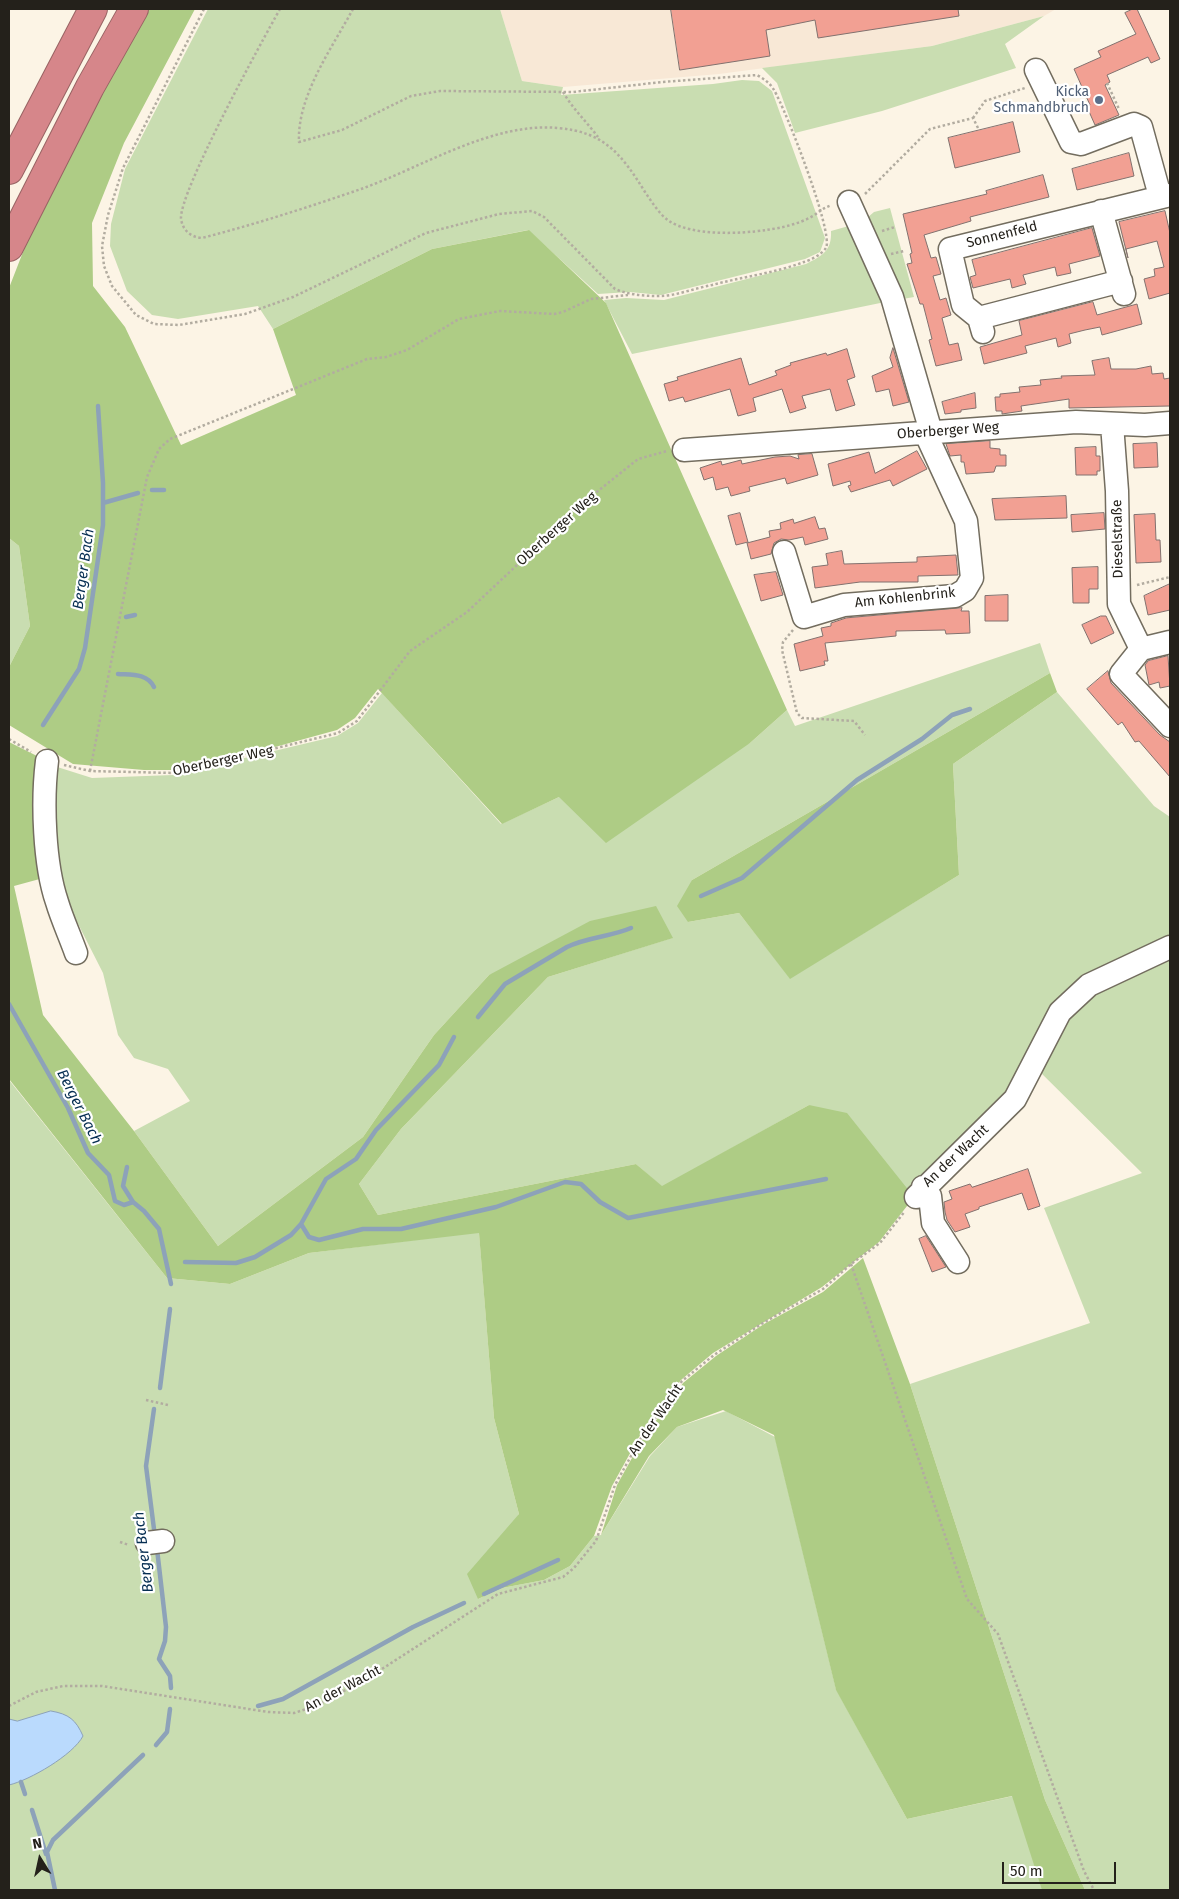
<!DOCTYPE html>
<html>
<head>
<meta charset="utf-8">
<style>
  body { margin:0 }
  #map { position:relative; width:1179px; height:1899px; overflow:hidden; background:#fcf4e5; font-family:"Fira Sans",sans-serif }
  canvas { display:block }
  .frame { position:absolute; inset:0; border:10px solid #24211b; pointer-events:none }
  .north { position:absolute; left:15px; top:1834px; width:50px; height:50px; -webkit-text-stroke:4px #fff; paint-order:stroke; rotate:350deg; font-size:14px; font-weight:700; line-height:20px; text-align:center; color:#24211b }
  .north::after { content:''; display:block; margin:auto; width:18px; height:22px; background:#24211b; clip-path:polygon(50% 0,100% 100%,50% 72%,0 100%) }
  .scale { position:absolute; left:1002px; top:1862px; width:114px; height:22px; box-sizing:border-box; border:2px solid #24211b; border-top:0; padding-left:6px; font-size:15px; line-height:18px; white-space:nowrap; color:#24211b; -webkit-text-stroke:4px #fff; paint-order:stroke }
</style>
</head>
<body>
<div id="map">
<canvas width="1179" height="1899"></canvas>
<div class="frame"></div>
<div class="north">N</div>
<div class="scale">50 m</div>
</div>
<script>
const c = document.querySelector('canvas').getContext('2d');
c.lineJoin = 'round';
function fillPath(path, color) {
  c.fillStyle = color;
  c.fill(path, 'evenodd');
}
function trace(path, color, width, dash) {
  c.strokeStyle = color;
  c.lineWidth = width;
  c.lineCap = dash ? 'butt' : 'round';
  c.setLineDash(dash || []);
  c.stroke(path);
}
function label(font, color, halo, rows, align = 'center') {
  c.font = font + ' "Fira Sans",sans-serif';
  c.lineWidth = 4.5;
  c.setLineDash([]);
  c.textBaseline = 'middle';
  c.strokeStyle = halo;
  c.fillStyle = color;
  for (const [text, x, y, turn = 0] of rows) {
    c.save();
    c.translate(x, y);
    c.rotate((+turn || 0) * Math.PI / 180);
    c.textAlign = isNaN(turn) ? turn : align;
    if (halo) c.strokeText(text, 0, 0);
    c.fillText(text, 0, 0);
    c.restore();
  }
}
const industrial = new Path2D(`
  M500 9H1056L1044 16 932 46 719 74 563 87 522 81Z`);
const green = new Path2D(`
  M208 9H500L522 81 563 87 561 95 713 84 742 80 759 81 772 91 825 238 820 252 805 259 661 295 630 292 598 294 528 230 432 249 273 329 258 306 178 319 152 315 127 291 110 246 111 224 125 169Z
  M1044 16 1005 44 1016 68 882 111 795 133 777 83 762 68 932 46Z
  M890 208 914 297 897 300 861 223 874 212Z
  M856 224 890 301 632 354 604 300 626 298 664 300 806 264C822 256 832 251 831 231Z
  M9 538 19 546 30 626 9 667Z
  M1040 643 1050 673 692 880 688 922 739 913 790 978 959 875 953 764 1057 692 1154 806 1170 817V944L1089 983 1024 1078 914 1197 809 1105 662 1187 636 1164 378 1215 359 1184 401 1129 548 977 672 938 489 975 434 1035 363 1137 218 1246 134 1131 190 1101 168 1069 134 1058 118 1035 103 973 68 904 61 870 55 871 51 765 92 778 173 775 337 736 358 723 382 693 501 824 559 797 750 743 787 710 795 726Z
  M1170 950V1890H1085L1045 1800 910 1384 1090 1323 1044 1208 1142 1173 1035 1067 1090 988Z
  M9 1080 167 1278 230 1284 309 1253 479 1232 494 1418 519 1514 478 1599 502 1588 544 1580 570 1566 594 1536 601 1535 650 1456 677 1427 726 1411 775 1437 836 1689 907 1819 1013 1796 1043 1890H9Z`);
const forest = new Path2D(`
  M148 9H195L124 143 92 223 93 286 125 327 181 445 296 395 273 329 432 249 529 230 606 303 787 710 750 743 606 843 559 797 502 824 378 689 355 718 337 730 253 753 172 770H144L73 764 9 725V667L30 626 19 546 9 538V288L30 234 104 81Z
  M1050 673 1057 692 953 764 959 875 790 979 739 913 688 922 677 906 692 880Z
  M9 742 43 759 47 877 14 886 43 1015 134 1131 218 1246 363 1137 434 1035 489 975 590 921 656 906 673 938 548 977 401 1129 359 1184 378 1215 636 1164 662 1186 809 1105 847 1113 914 1197 879 1242 822 1287 713 1353 681 1380 639 1437 612 1486 594 1536 570 1566 544 1580 502 1588 478 1599 467 1574 519 1514 494 1418 479 1233 309 1253 230 1284 167 1278 9 1079Z
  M863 1258 910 1384 1045 1800 1085 1890H1042L1012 1796 907 1819 836 1690 774 1435 723 1410 677 1427 649 1456 601 1535 617 1485 642 1440 683 1383 716 1356 764 1324 823 1292Z`);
const water = new Path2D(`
  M51 1711C69 1714 76 1720 83 1736 73 1755 30 1780 9 1785V1719L17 1721Z`);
const stream = new Path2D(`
  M152 490H164
  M103 503 138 493
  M126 617 135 615
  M118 674C131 675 147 673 154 687
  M43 725 79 669 85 648 103 525V483L98 406
  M701 896 742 878 857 780 922 739 952 715 970 709
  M9 1004 68 1108 88 1153 109 1175 115 1201 124 1205 133 1202 144 1211 159 1229 171 1284
  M478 1017 505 984 567 947C587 937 610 937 631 928
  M127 1167 123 1186 133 1202
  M301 1224 309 1237 319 1240 363 1229H401L496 1207 565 1182 581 1184 600 1202 628 1218 826 1179
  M185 1262 236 1263 255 1257 291 1235 301 1224 326 1179 356 1159 376 1130 439 1065 454 1037
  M160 1388 170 1309
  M154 1409 146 1466 155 1537
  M157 1549 166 1627 165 1641 159 1659 170 1676 171 1688
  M484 1594 558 1560
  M258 1706 283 1699 413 1627 464 1603
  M156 1745 167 1732 170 1709
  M21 1782 25 1794
  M32 1810 46 1854
  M55 1890 47 1852 53 1840 143 1755`);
const building = new Path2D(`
  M671 9H958L959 16 818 38 815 20 766 30 770 56 680 70Z
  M1133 9H1137L1160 59 1151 63 1148 57 1107 75 1110 82 1105 85 1119 115 1095 125 1087 107 1090 105 1074 69 1101 57 1098 51 1136 34 1125 13Z
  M1013 122 1020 152 955 168 948 138Z
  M1129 153 1134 176 1077 190 1072 169Z
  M1043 175 1049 197 970 217 971 221 924 235 931 258 936 257 941 274 933 276 940 300 946 298 951 315 942 318 949 345 958 343 962 360 936 366 929 340 932 339 923 304H920L907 264 912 263 910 254 912 253 903 214 987 194 986 191Z
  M1165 211 1170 233V293L1149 299 1144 279 1155 276 1154 269 1164 267 1157 241 1126 249 1128 258 1119 222Z
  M1092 228 1100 256 1069 264 1071 273 1057 276 1055 267 1023 275 1026 284 1012 288 1010 279 973 288 970 277 976 275 972 260Z
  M1093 302 1097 315 1137 304 1142 324 1102 335 1100 327 1085 330 1069 334 1071 343 1058 347 1056 338 1025 346 1027 353 984 364 980 347 1022 335 1019 321Z
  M893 348 909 402 893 406 889 389 876 392 872 376 893 367 890 358Z
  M847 349 855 377 847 380 855 405 836 411 830 389 802 396 806 408 790 413 782 389 753 398 756 411 738 416 730 389 685 402 683 397 669 401 664 384 678 380 677 377 741 358 749 385 777 375 775 371 791 365 790 363 826 353 827 355Z
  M1109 358 1111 369H1136L1151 366 1152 374 1163 373 1164 379 1170 378V406L1069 408V399L1021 406 1022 411 1002 414V411H996L995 397H1000V394L1020 392 1019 387 1041 385 1040 380 1062 378 1061 376 1095 375 1092 361Z
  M975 393 976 408 961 410V412L945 414 942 402Z
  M990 441V448L1000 449V455H1006V466H996L994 472 966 474 964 462H961V455L950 456 946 444Z
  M1157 443 1158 467 1134 468 1133 444Z
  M1096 447V456H1100V471H1097V475H1076L1075 448Z
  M917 451 927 469 893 486 890 480 851 492 848 486 851 485 850 481 833 486 828 464 869 452 875 473Z
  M812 454 818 475 787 484 785 478 749 487 750 491 731 496 728 487 716 490 713 477 704 480 700 468 721 461 722 465 741 460 742 464 775 457 790 456 799 459 798 455Z
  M1066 496 1067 518 995 520 992 499Z
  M740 513 748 542 736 545 728 516Z
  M1104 513 1105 529 1072 532 1071 515Z
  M1155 514 1156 540H1160L1161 562 1136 563 1134 515Z
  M815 517 819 529 825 528 828 539 805 545 803 537 789 540 781 539 774 543 771 554 751 559 747 543 770 537 769 531 781 529 780 523 793 519 794 523Z
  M842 551 844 564 917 562V557L956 555 958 575 918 576V582H860L815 588 812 567 828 565 826 554Z
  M1098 567V589H1089V603H1073L1072 568Z
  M776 572 783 595 761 601 754 575Z
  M1170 584V610L1148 615 1144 596Z
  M1008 595V621H985V596Z
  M962 608 961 611H969L970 633 946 634 945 630 896 631V636L825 643 828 661H824L825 665 800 671 794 644 823 636 821 628 831 626V623L846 618Z
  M1101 616H1106L1114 633 1091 644 1082 625Z
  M1168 656 1170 686 1160 688 1159 682 1149 685 1145 665 1148 661Z
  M1108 671 1111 683 1160 735 1170 742V777L1139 741 1135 742 1122 722 1118 725 1087 689Z
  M1028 1169 1040 1206 1028 1210 1022 1193 979 1207V1209L965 1214 970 1227 955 1232 947 1220 945 1212 944 1202 952 1199 949 1191 970 1184 972 1187Z
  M926 1236 946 1267 932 1272 919 1239Z`);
const path = new Path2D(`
  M204 9 123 168 108 215 102 246 104 266 112 286 136 315 154 324 179 325 245 314 293 297 426 233 499 214 532 211 544 217 615 289C630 295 644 296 660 296 676 296 695 288 712 285 742 277 775 273 804 262 811 260 822 254 826 248 834 233 785 108 774 90 770 83 764 79 757 75L662 82 573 92 440 91 411 96 342 130 299 142C297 96 332 48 353 9
  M280 9C262 41 179 192 181 219 183 231 191 237 202 238 256 224 309 207 361 189 423 167 492 122 558 128 605 132 622 155 645 192 652 202 659 214 669 221 692 236 740 234 766 230 781 228 799 224 813 216 820 211 823 208 832 205
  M1107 83 1119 109
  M563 92C573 109 586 121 598 137
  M973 118 985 101 1025 88
  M865 194 930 129 973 118 979 130
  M882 231 895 227
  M891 254 904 251
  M1137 585 1170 577
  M793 630 783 642 782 650 797 713 802 718 854 721 865 735
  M9 739 31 752
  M64 765 90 771 174 773 338 733 357 721 410 651 467 612 583 503 638 459 667 451
  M90 771 147 477 159 449 170 439 367 359 386 357 407 350 459 319 500 311 554 314 563 312 591 299 628 295
  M851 1264 967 1599 998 1634 1084 1871 1094 1890
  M146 1400 168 1405
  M120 1542 129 1545
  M9 1706 36 1692 63 1686H102L268 1712 294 1713 316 1706 368 1678 498 1594 563 1577 574 1568 596 1541 615 1485 641 1438 682 1381 714 1355 763 1323 823 1289 851 1264 880 1243 905 1211`);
const minor = new Path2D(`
  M1036 70 1071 142 1081 144 1134 124 1141 127 1160 196
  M849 202 892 297 931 432
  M1101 211 1124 294
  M979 318 1121 281
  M983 332 979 318 963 305 950 249 1170 195
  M1112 424 1117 491 1119 604 1141 649 1121 674 1170 726
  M684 450 1076 422 1145 425 1170 423
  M784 552 804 617 844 605 955 596 965 590 972 578 966 521 925 432
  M1141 649 1170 642
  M47 761C42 801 44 864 57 902 62 919 70 936 76 953
  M923 1187 930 1196 933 1223 958 1262
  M916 1197 1015 1099 1060 1012 1089 985 1170 947
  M147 1543 163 1541`);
const highway = new Path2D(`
  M9 170 93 9
  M9 247 90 87 134 9`);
const markers = [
  [1099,100,5,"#5c6f8a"]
];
const serviceNames = [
  ["Kicka",1089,92],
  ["Schmandbruch",1089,108]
];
const streetNames = [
  ["Sonnenfeld",1002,235,-14],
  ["Oberberger Weg",948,431,-4],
  ["Oberberger Weg",557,529,-42],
  ["Dieselstraße",1118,539,-91],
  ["Am Kohlenbrink",905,598,-6],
  ["Oberberger Weg",223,761,-12],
  ["An der Wacht",956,1156,-43],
  ["An der Wacht",656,1420,-55],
  ["An der Wacht",343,1689,-28]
];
const waterNames = [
  ["Berger Bach",84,569,-82],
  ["Berger Bach",79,1107,63],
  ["Berger Bach",144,1552,-97]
];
fillPath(industrial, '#f8e8d6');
fillPath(green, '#c9ddb1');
fillPath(forest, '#aecc85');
fillPath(water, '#badafd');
trace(water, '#8da2b9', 1);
trace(stream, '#8da2b9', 4.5);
fillPath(building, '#f2a093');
trace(building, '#82716e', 1);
trace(minor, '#736d5f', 25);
trace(highway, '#986363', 30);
trace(path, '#b2aca0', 2.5, [2.5, 2.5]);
trace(minor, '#fff', 22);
trace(highway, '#d6868a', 28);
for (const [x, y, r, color] of markers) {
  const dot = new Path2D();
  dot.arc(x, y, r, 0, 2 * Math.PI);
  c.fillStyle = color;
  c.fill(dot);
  trace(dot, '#fff', 2);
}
label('14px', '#4e5e75', '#fff', serviceNames, 'right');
label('14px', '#24211b', '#fff', streetNames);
label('italic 15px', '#062e52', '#fff', waterNames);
</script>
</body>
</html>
